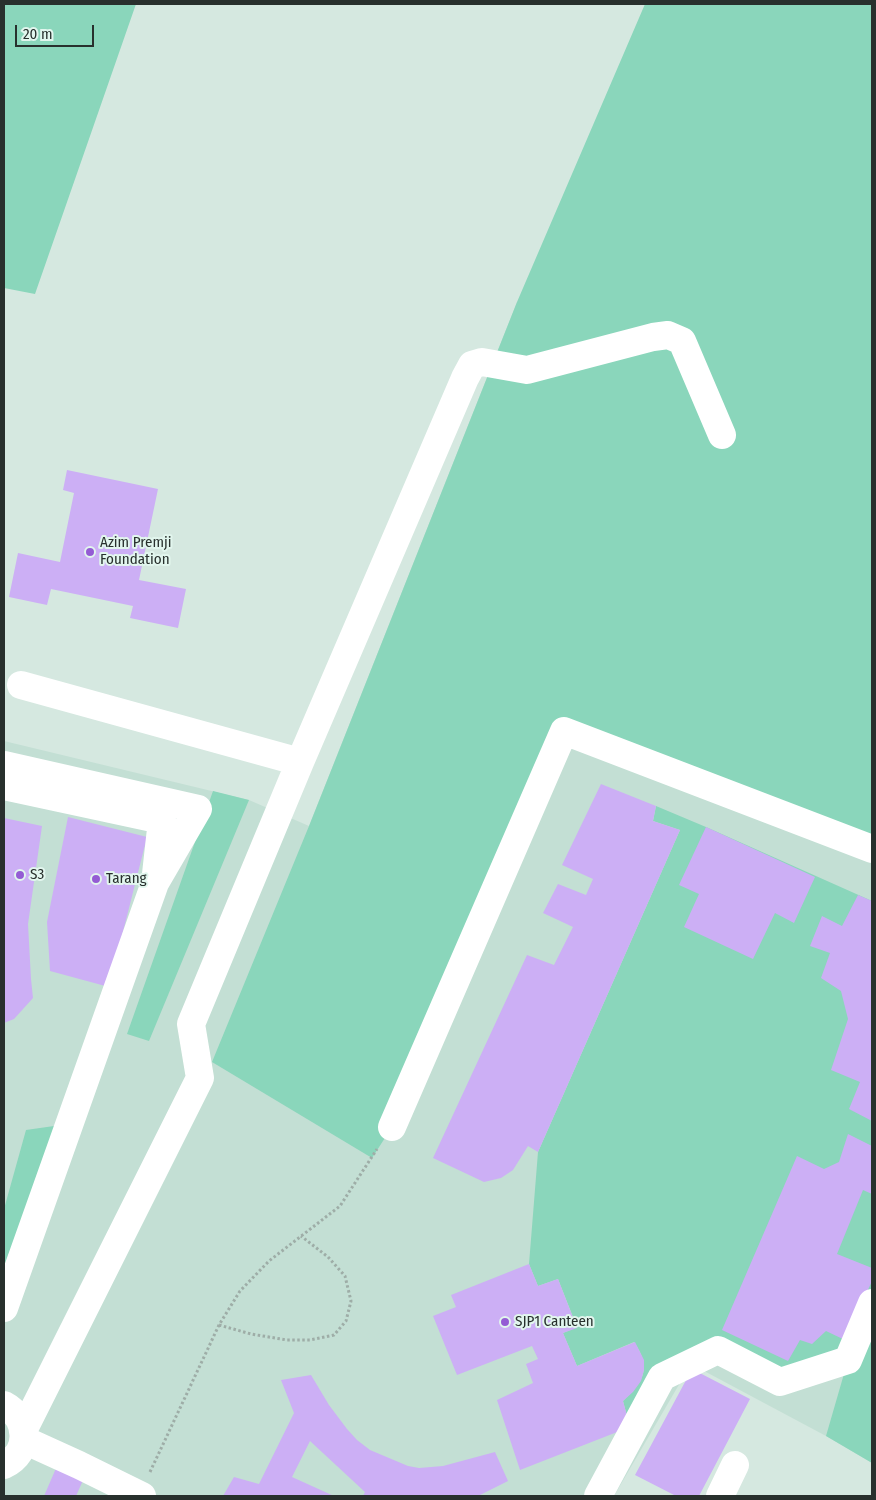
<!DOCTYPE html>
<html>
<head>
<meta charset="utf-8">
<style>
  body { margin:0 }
  #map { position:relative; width:876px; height:1500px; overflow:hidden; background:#d5e8e0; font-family:"Fira Sans Condensed",sans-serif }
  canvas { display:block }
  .frame { position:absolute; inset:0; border:5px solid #28302d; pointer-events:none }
  .scale { position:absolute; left:15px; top:25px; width:79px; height:22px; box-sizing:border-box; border:2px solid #28302d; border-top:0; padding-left:6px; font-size:15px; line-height:18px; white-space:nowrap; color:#28302d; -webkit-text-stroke:4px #e2f6ee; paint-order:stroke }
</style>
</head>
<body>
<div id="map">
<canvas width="876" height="1500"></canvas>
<div class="frame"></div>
<div class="scale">20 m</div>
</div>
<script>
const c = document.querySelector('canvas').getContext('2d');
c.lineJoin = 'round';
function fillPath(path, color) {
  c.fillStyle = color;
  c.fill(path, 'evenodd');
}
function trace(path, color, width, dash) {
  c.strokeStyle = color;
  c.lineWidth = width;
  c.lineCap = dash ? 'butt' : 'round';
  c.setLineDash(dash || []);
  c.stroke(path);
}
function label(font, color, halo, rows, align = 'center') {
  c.font = font + ' "Fira Sans Condensed",sans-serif';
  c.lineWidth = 4;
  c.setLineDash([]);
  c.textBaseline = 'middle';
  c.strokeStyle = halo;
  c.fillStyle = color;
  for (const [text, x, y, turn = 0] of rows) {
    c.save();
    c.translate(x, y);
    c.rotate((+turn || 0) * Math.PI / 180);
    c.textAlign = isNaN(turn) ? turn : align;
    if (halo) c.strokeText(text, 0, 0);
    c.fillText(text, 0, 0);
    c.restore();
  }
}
const built = new Path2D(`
  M517 302 872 494V1463L826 1436 691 1364 614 1496H4V741L249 800 309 826Z`);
const green = new Path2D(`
  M4 4H136L35 294 4 288Z
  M645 4H872V849L564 731 392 1127 372 1158 212 1062 309 826 517 302Z
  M213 791 249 800 149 1041 127 1034Z
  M656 806 706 827 872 901V1463L826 1436 848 1360 780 1382 718 1351 662 1377 630 1427 623 1401C644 1381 652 1368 634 1342L577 1366 563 1333 577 1327 558 1279 538 1286 529 1264 538 1152 680 830 653 821Z
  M61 1125 17 1252 4 1265V1209L26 1130Z`);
const building = new Path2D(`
  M67 470 158 489 139 580 186 589 178 628 130 618 133 606 51 589 47 605 9 597 18 553 60 562 74 493 63 490Z
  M601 784 656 806 653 821 680 830 538 1152 528 1146 513 1170 501 1178 484 1182 433 1158 527 955 554 965 573 927 543 913 558 884 586 895 593 879 562 865Z
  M68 817 147 837 109 987 50 971 47 922Z
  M4 818 42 826 28 924 31 979 33 998 14 1019 4 1023Z
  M706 827 815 877 794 923 775 913 753 959 684 927 699 894 679 885Z
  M858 895 872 901V1121L849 1109 860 1082 831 1070 848 1019 841 991 821 978 830 953 810 946 822 916 842 926Z
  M848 1134 872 1146V1194L863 1190 837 1254 872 1268V1281L845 1340 826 1331 812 1344 800 1340 788 1361 722 1330 797 1156 824 1169 839 1162Z
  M529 1264 538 1286 558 1279 577 1328 563 1333 577 1366 635 1342 644 1360V1370L641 1381 633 1392 623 1401 630 1427 520 1470 497 1400 533 1383 526 1364 538 1359 532 1346 457 1375 433 1316 456 1307 451 1295Z
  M692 1369 750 1399 699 1496H676L635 1475Z
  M311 1375 329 1405 347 1429 357 1440 370 1450 408 1466 419 1468 443 1466 495 1452 508 1481 478 1496H363L365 1492 310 1441 292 1477 334 1496H223L234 1477 259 1484 294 1413 281 1380Z
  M57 1466 84 1478 76 1496H44Z`);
const path = new Path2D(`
  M219 1325 251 1334 287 1340H310L334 1335 346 1321 351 1301 345 1276 328 1257 301 1236
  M150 1472 219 1325 240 1291 269 1261 340 1206 377 1149`);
const minor = new Path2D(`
  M21 685 300 762
  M4 765 198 809 155 883 162 820 4 786
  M392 1127 564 731 872 849
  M4 1308 155 883
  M4 1405C29 1418 31 1453 4 1465
  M24 1429 200 1078 191 1024 300 762 465 378 472 365 482 362 527 370 653 337 668 335 682 341 722 435
  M24 1440 79 1465 142 1496
  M598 1496 662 1377 718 1350 780 1382 848 1360 872 1303
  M720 1496 735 1465`);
const markers = [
  [90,552,5,"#945cd4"],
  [20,875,5,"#945cd4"],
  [96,879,5,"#945cd4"],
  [505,1322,5,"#945cd4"]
];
const poiNames = [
  ["Azim Premji",100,543],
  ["Foundation",100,560],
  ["S3",30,875],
  ["Tarang",106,879],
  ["SJP1 Canteen",515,1322]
];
fillPath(built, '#c3dfd4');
fillPath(green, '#8ad6bb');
fillPath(building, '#ccaff5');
trace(path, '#9eada7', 3, [2.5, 2.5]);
trace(minor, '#fff', 28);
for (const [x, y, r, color] of markers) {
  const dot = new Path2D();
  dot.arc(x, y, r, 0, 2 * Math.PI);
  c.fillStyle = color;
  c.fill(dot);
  trace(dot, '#e2f6ee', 2);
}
label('15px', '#28302d', '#e2f6ee', poiNames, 'left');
</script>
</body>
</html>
